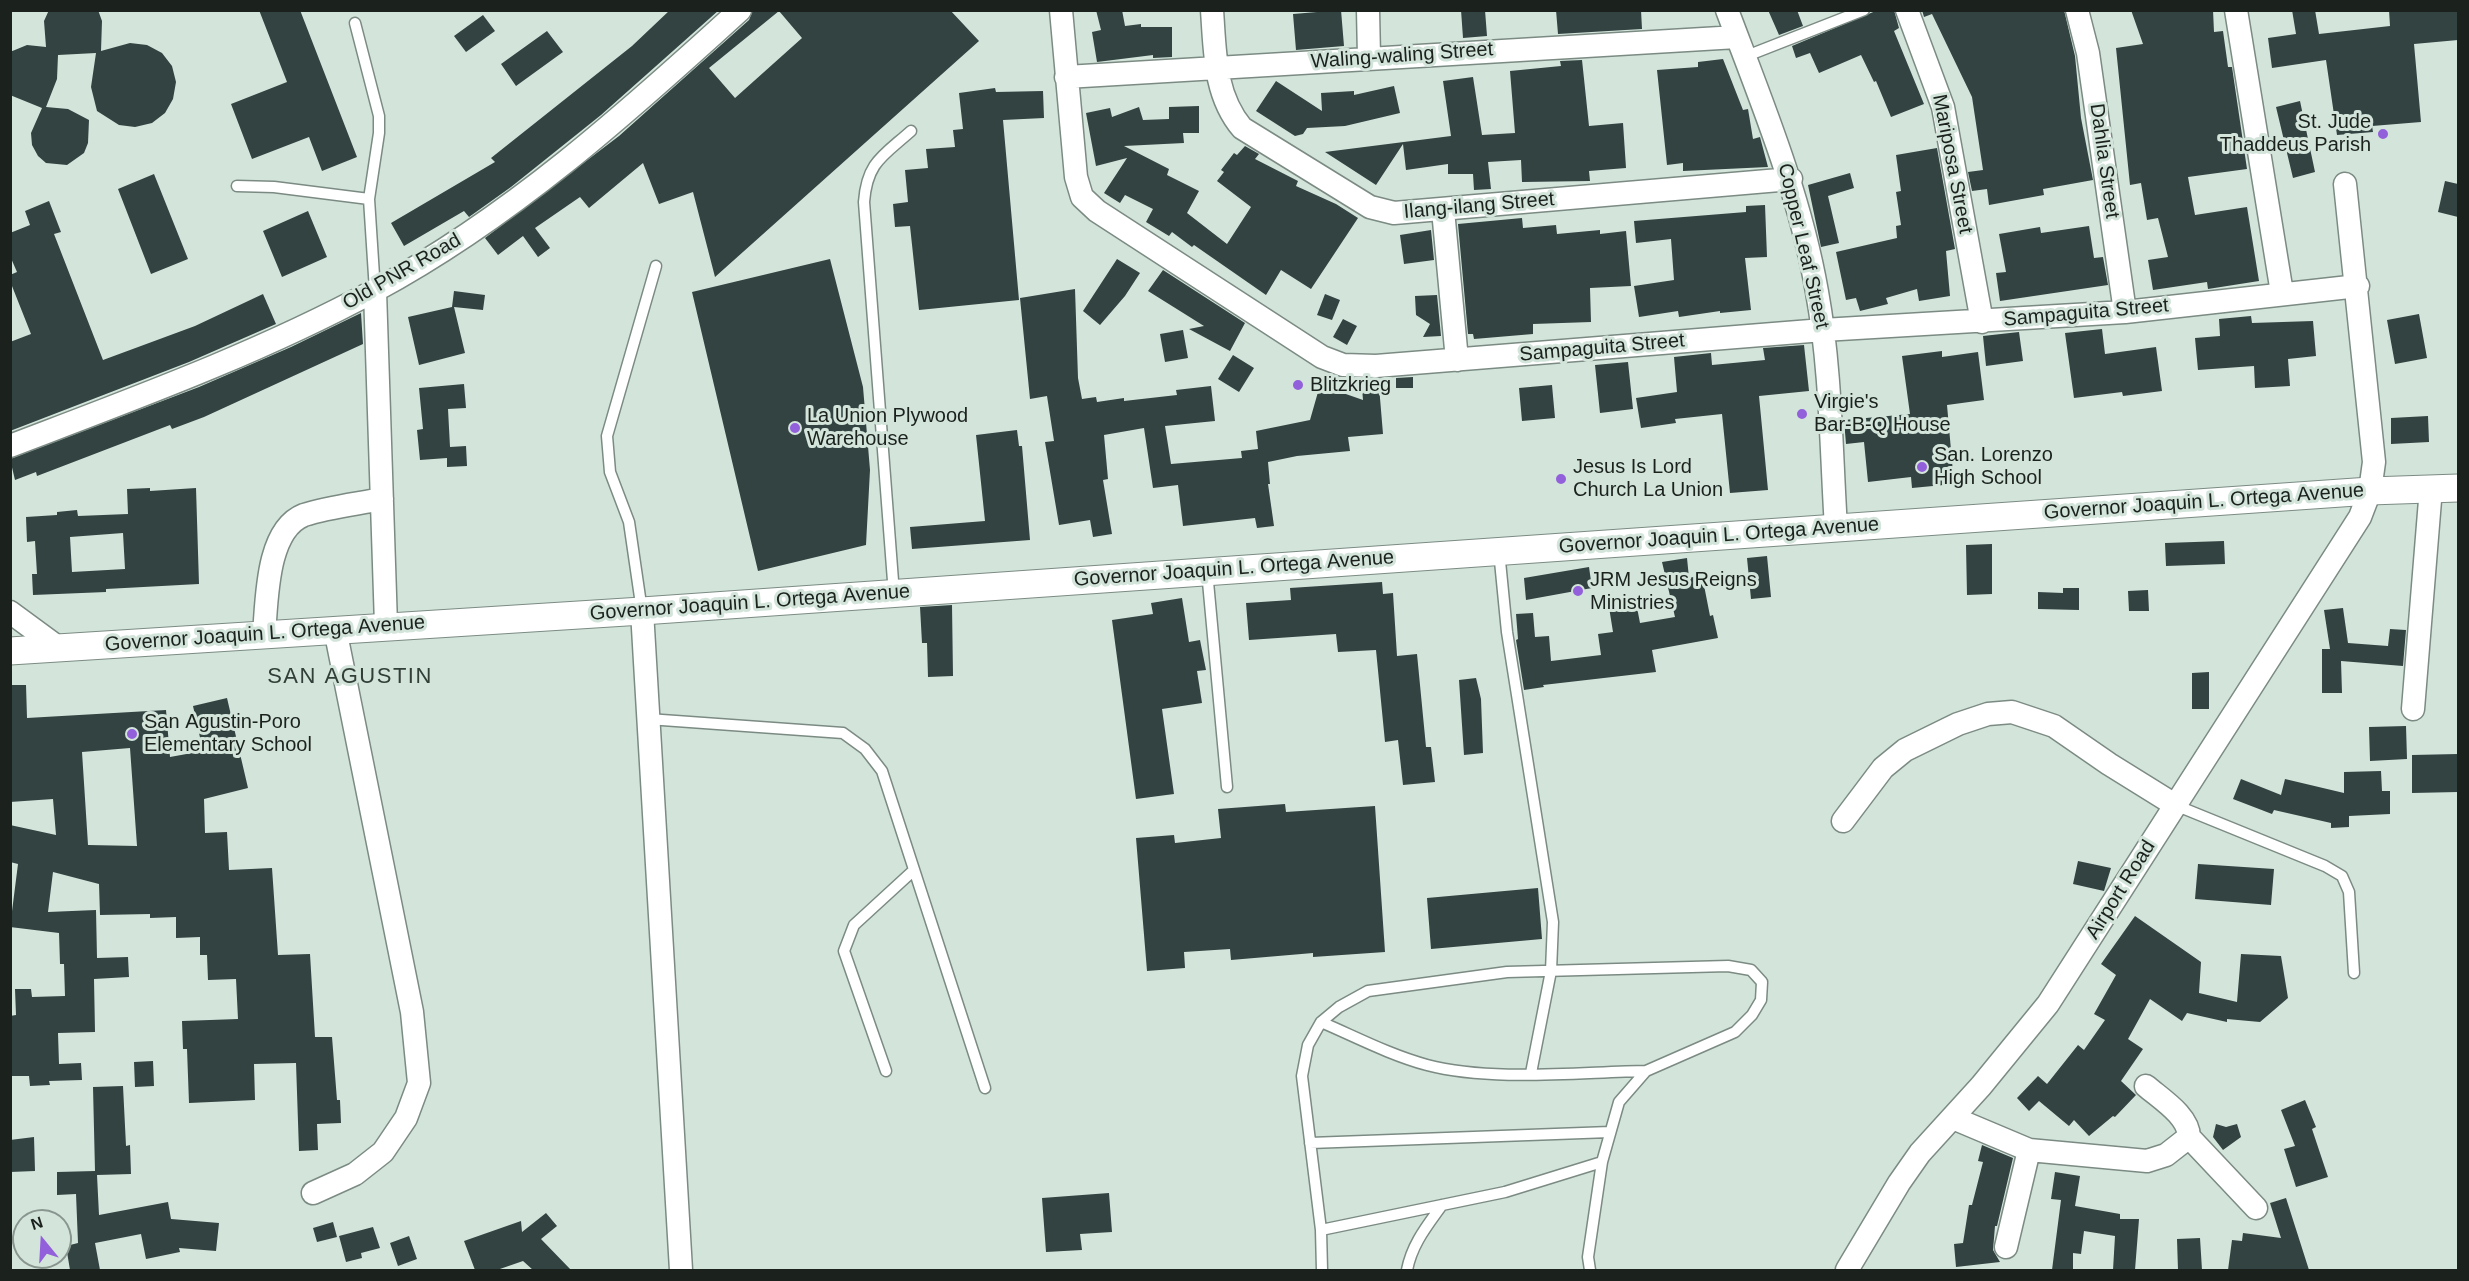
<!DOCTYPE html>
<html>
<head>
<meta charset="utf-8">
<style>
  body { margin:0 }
  #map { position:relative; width:2469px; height:1281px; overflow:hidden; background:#d3e4db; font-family:Helvetica,sans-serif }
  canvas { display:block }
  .frame { position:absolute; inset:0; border:12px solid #1b221e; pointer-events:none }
  .north { position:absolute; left:12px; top:1209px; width:60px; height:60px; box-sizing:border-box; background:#d3e4db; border:2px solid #89968f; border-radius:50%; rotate:342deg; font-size:16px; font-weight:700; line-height:24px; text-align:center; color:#1b221e }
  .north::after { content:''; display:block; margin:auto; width:21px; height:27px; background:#9260da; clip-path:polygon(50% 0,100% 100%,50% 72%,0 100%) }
</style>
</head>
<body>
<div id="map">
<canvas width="2469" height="1281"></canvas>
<div class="frame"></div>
<div class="north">N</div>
</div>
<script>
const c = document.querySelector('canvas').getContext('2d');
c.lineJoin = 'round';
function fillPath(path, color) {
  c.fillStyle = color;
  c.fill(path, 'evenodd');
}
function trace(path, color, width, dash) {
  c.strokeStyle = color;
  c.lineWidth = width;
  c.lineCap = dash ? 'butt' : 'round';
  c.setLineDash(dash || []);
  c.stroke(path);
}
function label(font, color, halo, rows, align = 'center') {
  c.font = font + ' Helvetica,sans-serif';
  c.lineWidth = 6;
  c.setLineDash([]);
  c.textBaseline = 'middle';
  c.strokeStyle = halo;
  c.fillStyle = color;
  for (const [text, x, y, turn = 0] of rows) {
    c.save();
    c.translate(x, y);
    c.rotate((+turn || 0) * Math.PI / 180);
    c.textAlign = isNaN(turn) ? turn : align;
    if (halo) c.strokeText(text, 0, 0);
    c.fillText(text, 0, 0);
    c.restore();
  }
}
const building = new Path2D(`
  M49 10H98L102 21 101 51 130 43 147 45 162 53 172 66 176 82 173 99 165 113 152 123 135 127 119 125 97 111 91 87 96 53 58 55 57 79 46 107 68 109 89 120 88 143 84 153 67 165 46 163 38 156 32 145 31 133 42 108 10 95V52L27 45 46 47 44 21Z
  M259 10H300L357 157 322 171 309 137 252 159 231 104 287 82Z
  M670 10H719L601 115 511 187 469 217 464 211 404 246 391 223 495 162 491 158 632 46Z
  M753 10H950L979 41 715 277 693 192 659 204 643 163 589 208 580 197 535 228 550 248 538 257 523 236 498 255 485 238 619 136 749 20ZM779 11 802 38 735 98 709 68Z
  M1096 10H1122L1125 26 1141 24V27H1172V57L1153 58V55L1097 62 1092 32 1101 30Z
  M1341 10 1344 46 1296 50 1293 14Z
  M1461 10H1485L1487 36 1463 38Z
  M1556 10H1641L1642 29 1558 34Z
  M1768 10H1797L1803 26 1779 35Z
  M1878 10H1894L1899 28 1894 31 1924 104 1891 117 1876 81 1874 82 1861 55 1819 73 1810 53 1796 58 1792 46Z
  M1922 10H2064L2075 56 2081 118 2093 180 2043 189 2044 195 1989 205 1987 189 1972 191 1968 172 1983 170 1972 97 1932 14 1924 17Z
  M2131 10H2213L2214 32 2223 31 2228 67H2232L2247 169 2188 177 2195 215 2247 207 2259 281 2208 289 2207 282 2153 290 2148 260 2168 257 2158 218 2147 220 2141 183 2130 185 2116 48 2143 44Z
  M2292 10H2315L2319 34 2390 26 2389 10H2458V40L2414 44 2421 122 2372 126 2373 132 2337 135 2326 60 2272 68 2268 38 2296 34Z
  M483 15 495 31 466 52 454 36Z
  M547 31 563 52 516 86 501 64Z
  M1723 59 1743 110 1748 109 1753 139 1760 137 1768 167 1683 171V163L1667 165 1657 70 1698 67V62Z
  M1582 60 1589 126 1623 123 1626 168 1589 171 1590 181 1522 182 1521 160 1488 162 1491 189 1474 190 1473 174H1448V164L1406 170 1403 144 1376 185 1325 152 1451 136 1443 81 1473 77 1482 135 1515 133 1510 71 1561 66 1560 61Z
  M1276 81 1322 111 1321 93 1354 91V95L1394 86 1400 113 1345 126 1307 128 1303 134 1295 136 1256 111Z
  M995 88 996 92 1043 91 1044 118 1003 120 1019 300 919 310 910 226 895 227 893 204 908 202 905 170 928 168 926 149 955 147 953 130 963 129 959 93Z
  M2300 101 2315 172 2293 178 2276 107Z
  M1199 106V133H1183L1184 143 1124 146 1169 169 1167 175 1199 191 1187 213 1227 244 1251 207 1217 181 1224 172 1221 170 1234 153 1237 155 1245 146 1259 154 1255 159 1298 181 1296 186 1336 204 1358 218 1311 289 1281 270 1266 295 1194 245 1192 247 1172 232 1169 236 1146 222 1153 209 1125 195 1120 203 1104 193 1127 158 1096 166 1086 113 1110 108 1112 117 1139 107 1143 120 1169 119V107Z
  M1937 148 1955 249 1946 251 1950 296 1919 301 1917 289 1886 298 1888 304 1860 311 1856 298 1846 300 1836 252 1897 238 1896 226 1901 225 1896 192 1901 191 1896 155Z
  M1850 173 1854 188 1828 196 1839 243 1821 247 1808 185Z
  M154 174 188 259 151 274 118 189Z
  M2445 181 2458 184V217L2438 212Z
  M49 201 61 232 54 234 103 360 195 326 263 294 276 324 189 362 10 431V342L31 334 10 281V275L17 272 10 256V233L30 225 25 211Z
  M1765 205 1767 257 1745 258 1751 310 1720 313V311L1679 317 1678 311 1639 317 1634 286 1674 280 1671 239 1636 243 1634 221 1746 212V206Z
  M308 211 327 257 282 277 263 231Z
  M1522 218 1523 228 1556 225 1557 234 1600 230V234L1626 231 1631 286 1590 288 1591 322 1533 324V334L1474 339 1473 334H1468L1458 224Z
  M2089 226 2094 258 2103 257 2108 285 2000 301 1996 273 2006 272 1999 234 2040 227 2041 233Z
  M1431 230 1434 260 1404 264 1400 235Z
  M830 259 863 387 870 470 866 545 758 571 692 292Z
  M1117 259 1140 273 1125 296 1100 325 1083 311Z
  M1163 270 1245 323 1230 351 1189 329 1204 326 1148 291Z
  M1075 289 1078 378 1082 399 1096 397 1097 402 1124 398V401L1177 395 1176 390 1211 386 1215 421 1165 426 1171 464 1242 458 1241 451 1258 449 1256 431 1310 420 1320 385 1363 400 1362 388 1379 386 1383 434 1348 437 1350 451 1297 456 1268 462 1270 484H1268L1274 526 1257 528 1255 518 1183 526 1178 485 1153 488 1144 428 1104 435 1108 479 1103 480 1112 534 1093 537 1090 520 1059 525 1045 442 1054 441 1047 396 1030 399 1020 298Z
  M454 291 485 295 483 310 454 307 465 353 419 365 408 317 452 307Z
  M1325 294 1340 300 1332 320 1317 315Z
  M1437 295 1441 336 1423 337 1430 324 1416 315 1415 296Z
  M361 313 363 344 204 417 172 429 170 425 37 476 36 472 15 480 10 459 199 387 291 347Z
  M2419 314 2427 358 2395 364 2387 320Z
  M2251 316 2252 323 2313 321 2316 356 2288 359 2290 386 2255 388 2254 366 2198 370 2195 338 2220 336 2219 319Z
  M1343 319 1357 326 1347 345 1333 337Z
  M2102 329 2105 354 2156 347 2162 391 2123 396 2122 392 2074 398 2065 333Z
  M1183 330 1188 358 1165 362 1160 334Z
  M2019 332 2023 361 1986 366 1983 336Z
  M1804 345 1809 391 1759 396 1768 490 1730 493 1722 414 1675 419 1676 423 1641 428 1636 398 1677 392 1674 357 1711 353 1712 365 1765 360 1763 348Z
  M1942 351V357L1978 352 1984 400 1947 405 1954 484 1912 488 1911 477 1868 482 1864 442 1846 444 1844 420 1910 414 1902 356Z
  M1233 355 1254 368 1239 392 1218 379Z
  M1628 362 1633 409 1600 413 1595 365Z
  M1413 377V388H1396V378Z
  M464 384 466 408 448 409 450 447 466 446 467 466 447 467V458L420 460 417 430 423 429 419 388Z
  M1552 385 1555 418 1522 421 1519 388Z
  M2428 416 2429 442 2391 444V418Z
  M1017 430 1019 446H1022L1030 540 912 549 910 527 985 521 976 435Z
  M150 488V491L196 488 199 584 106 589V592L33 595 32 574H37L35 541 27 542 26 517 57 515V512L77 510 78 516 128 514 127 489ZM123 533 125 569 72 572 70 537Z
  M2224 541 2225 564 2166 566 2165 543Z
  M1992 544V594L1967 595 1966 545Z
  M1767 556 1771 597 1751 599 1747 558Z
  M1687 558 1689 578 1702 575 1710 616 1713 615 1718 638 1652 650 1656 672 1543 685 1544 687 1524 690 1516 640 1518 639 1516 614 1533 613 1535 637 1549 636 1551 661 1601 655 1598 634 1613 632 1608 601 1635 597 1640 623 1675 617 1662 562Z
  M1589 567 1592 588 1526 600 1524 578Z
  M1382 582 1383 594 1393 593 1397 656 1417 654 1426 747H1431L1435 782 1403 785 1398 740 1385 742 1376 650 1338 652 1336 634 1249 640 1246 603 1291 600 1290 588Z
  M2063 588H2079V610L2038 609V592L2063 593Z
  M2148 590 2149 611H2129L2128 591Z
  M1182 598 1189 642 1200 640 1206 670 1197 671 1202 703 1162 709 1174 794 1136 799 1112 620 1153 614 1151 603Z
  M952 605 953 676 928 677 927 643H922L920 607Z
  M2343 608 2348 643 2388 646 2390 629 2406 630 2403 666 2341 661 2342 693H2322V649H2330L2324 610Z
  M2209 672V709H2192V673Z
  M1476 678 1481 699 1483 753 1464 755 1459 680Z
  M10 685H26L27 718 166 710 170 757 203 751 193 706 227 698 248 788 204 799 205 833 227 832 229 870 272 868 278 955 310 954 315 1037H332L337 1100H340L341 1123 317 1124 318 1150 299 1151 296 1063 254 1064 255 1100 189 1103 187 1049H183L182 1021 238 1019 236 979 208 980 207 955H200V937L176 938V917L150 918V914L100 915 99 884 53 872 48 912 96 910 97 958 128 957 129 977 94 979 95 1032 58 1033 59 1064 81 1063 82 1080 49 1081 50 1085 30 1086 29 1076H10V1016L16 1015 15 989H31L32 997 65 996 64 964H60L59 933 10 927 18 864 10 862V825L56 835 53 799 10 802ZM130 748 137 846 88 845 82 752Z
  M2406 726 2407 759 2370 761 2369 727Z
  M2458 754V792L2412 793V755Z
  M2381 771 2382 791H2390V814L2349 816V827L2331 828V823L2274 810 2272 814 2233 799 2241 779 2281 795 2285 779 2344 793V772Z
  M1285 804 1286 812 1375 806 1385 952 1313 957V953L1231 960 1230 949 1184 952 1185 968 1147 971 1136 838 1174 835 1175 843 1221 838 1218 809Z
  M2078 861 2111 868 2104 891 2073 884Z
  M2198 864 2274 869 2271 905 2195 899Z
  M1538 888 1542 939 1431 949 1427 898Z
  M2135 916 2201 962 2199 993 2237 1002 2241 954 2281 956 2288 998 2260 1022 2227 1019V1022L2187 1013 2182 1021 2150 999 2128 1039 2143 1049 2121 1081 2136 1095 2115 1117 2113 1116 2089 1136 2074 1120 2069 1126 2039 1101 2029 1111 2017 1098 2038 1076 2047 1084 2078 1045 2084 1050 2105 1020 2094 1014 2116 975 2101 964Z
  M153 1061 154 1086 135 1087 134 1062Z
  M123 1086 126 1146 130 1145 131 1174 97 1175 99 1215 168 1202 171 1219 219 1223 216 1251 179 1248 180 1252 146 1259 141 1234 95 1243 100 1270H70L66 1246 78 1243 76 1194 57 1195V1172L95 1171 93 1087Z
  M2305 1100 2316 1127 2312 1129 2328 1177 2296 1187 2284 1149 2295 1146 2281 1110Z
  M2216 1124 2226 1127 2237 1124 2241 1137 2223 1150 2213 1137Z
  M34 1137 35 1171 10 1172V1140Z
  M1982 1145 2013 1158 1997 1226H1995L1993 1250 2000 1262 1956 1267 1954 1244 1963 1243 1969 1205H1972L1983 1162 1978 1161Z
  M2055 1172 2080 1176 2075 1206 2120 1214V1219H2139L2135 1270H2113L2115 1236 2084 1231 2081 1254 2073 1253V1270H2052L2061 1200 2051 1199Z
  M1109 1193 1112 1232 1080 1234 1082 1250 1046 1252 1042 1198Z
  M2286 1198 2309 1270H2228L2232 1240 2242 1241 2243 1233 2281 1238 2270 1203Z
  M546 1213 557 1226 541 1239 571 1270H533L523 1261 497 1270H475L464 1241 521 1221 522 1232Z
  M333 1222 337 1237 317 1242 313 1228Z
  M373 1227 380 1248 361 1253 362 1258 346 1262 339 1236Z
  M409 1236 417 1259 398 1266 390 1243Z
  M2200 1238 2202 1270H2178L2177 1239Z`);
const service = new Path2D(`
  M355 23 379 116V133L369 199 375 291
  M1744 57 1864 10
  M237 186 274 187 369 199
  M1499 551 1507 632 1553 922 1551 971 1531 1073
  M1207 571 1227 787
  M894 594 864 202C867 162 883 156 911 131
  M642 611 629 522 610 472 607 436 656 266
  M648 719 843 733 865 749 882 771 985 1088
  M2175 805 2325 866 2342 876 2349 892 2354 973
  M1321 1022C1356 1037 1390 1055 1427 1065 1492 1082 1579 1072 1646 1071
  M886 1071 844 951 854 925 914 870
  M1310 1143 1610 1132
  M1321 1230 1322 1270
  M1407 1270C1412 1244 1427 1226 1442 1205
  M1590 1270 1588 1257 1602 1162 1619 1102 1646 1071 1735 1032 1752 1015 1761 1000 1762 982 1751 970 1728 966 1507 972 1368 991 1339 1007 1321 1022 1308 1045 1302 1076 1321 1230 1505 1192 1602 1162`);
const minor = new Path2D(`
  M1061 10 1076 177 1082 197 1097 211 1322 357 1343 365 1376 366 1823 330 2125 312 2358 286
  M1212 10C1215 51 1214 95 1242 128L1370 207 1394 213 1791 179
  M1368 10 1369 57
  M1727 10C1762 103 1800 194 1817 292 1831 369 1831 449 1836 528
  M1907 10 1943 107 1982 322
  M2077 10 2088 53 2125 312
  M2236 10 2282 293
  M1066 77 1737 37
  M1443 210 1457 360
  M375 291 386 625
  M10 446C133 399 257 354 374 291 510 218 626 114 740 10
  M642 611 681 1270
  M10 612 59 648
  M264 634C267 601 266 530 304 515 328 507 357 504 382 499
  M2413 709 2431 488
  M1843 821 1883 768 1905 750 1958 724 1988 714 2012 712 2054 726 2109 764 2175 805
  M2146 1086C2161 1099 2189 1116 2189 1137L2256 1208
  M1953 1118 2029 1150 2147 1161 2166 1155 2189 1137
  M313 1193 355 1174 383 1152 406 1118 419 1083 412 1012 335 629
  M2006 1247 2029 1150
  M1847 1270 1899 1183 1920 1153 1981 1086 2048 1004 2360 517 2370 491 2374 462 2345 184`);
const tertiary = new Path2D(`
  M10 651 642 611 2370 491 2458 488`);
const markers = [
  [2383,134,6,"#9260da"],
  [1298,385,6,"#9260da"],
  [1802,414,6,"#9260da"],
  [795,428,6,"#9260da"],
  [1922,467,6,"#9260da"],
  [1561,479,6,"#9260da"],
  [1578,591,6,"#9260da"],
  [132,734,6,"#9260da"]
];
const streetNames = [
  ["Waling-waling Street",1402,56,-4],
  ["Dahlia Street",2104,161,82],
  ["Mariposa Street",1952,164,79],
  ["Ilang-ilang Street",1479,206,-5],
  ["Copper Leaf Street",1803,246,77],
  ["Old PNR Road",402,272,-30],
  ["Sampaguita Street",2086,313,-5],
  ["Sampaguita Street",1602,348,-5],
  ["Governor Joaquin L. Ortega Avenue",2204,502,-4],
  ["Governor Joaquin L. Ortega Avenue",1719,536,-4],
  ["Governor Joaquin L. Ortega Avenue",1234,569,-4],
  ["Governor Joaquin L. Ortega Avenue",750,603,-4],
  ["Governor Joaquin L. Ortega Avenue",265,634,-4],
  ["Airport Road",2121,890,-58]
];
const poiNames = [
  ["St. Jude",2371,122,"right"],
  ["Thaddeus Parish",2371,145,"right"],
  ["Blitzkrieg",1310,385],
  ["Virgie's",1814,402],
  ["Bar-B-Q House",1814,425],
  ["La Union Plywood",807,416],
  ["Warehouse",807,439],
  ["San. Lorenzo",1934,455],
  ["High School",1934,478],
  ["Jesus Is Lord",1573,467],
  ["Church La Union",1573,490],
  ["JRM Jesus Reigns",1590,580],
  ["Ministries",1590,603],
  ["San Agustin-Poro",144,722],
  ["Elementary School",144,745]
];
const quarterNames = [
  ["SAN AGUSTIN",350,677]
];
fillPath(building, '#324342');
trace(service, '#7b8b83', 13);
trace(minor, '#7b8b83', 25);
trace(tertiary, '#7b8b83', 29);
trace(service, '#fff', 10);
trace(minor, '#fff', 22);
trace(tertiary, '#fff', 27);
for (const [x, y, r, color] of markers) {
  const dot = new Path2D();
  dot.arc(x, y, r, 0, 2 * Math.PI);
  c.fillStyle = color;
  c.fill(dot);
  trace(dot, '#d3e4db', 2);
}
label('20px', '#1b221e', '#d3e4db', streetNames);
label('20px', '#1b221e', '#d3e4db', poiNames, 'left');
c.letterSpacing = '1.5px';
label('22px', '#313f38', '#d3e4db', quarterNames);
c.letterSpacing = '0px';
</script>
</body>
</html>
